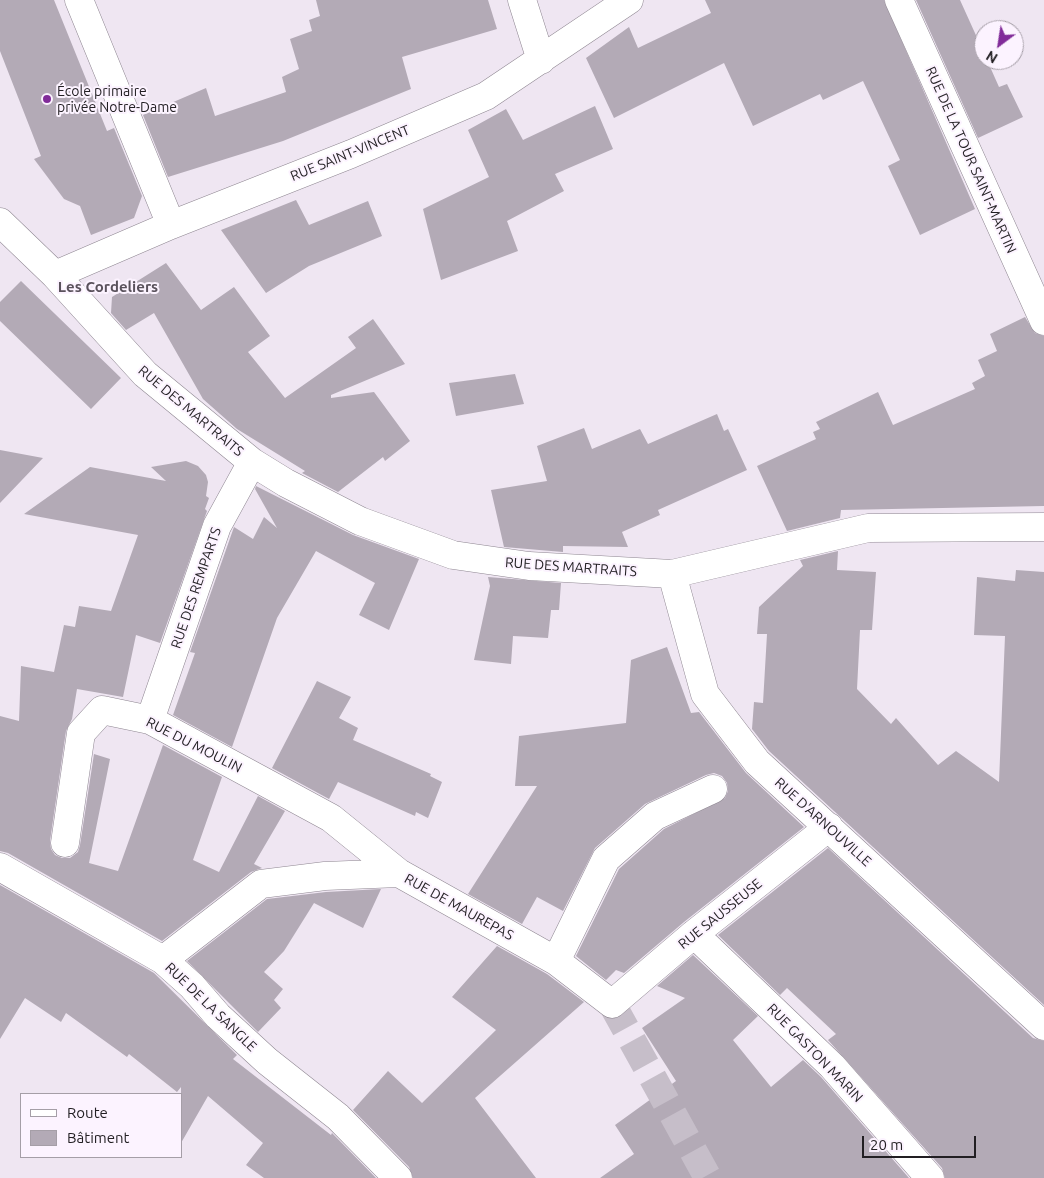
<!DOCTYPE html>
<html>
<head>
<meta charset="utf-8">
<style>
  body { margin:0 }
  #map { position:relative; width:1044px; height:1178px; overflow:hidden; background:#efe6f2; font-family:Ubuntu,sans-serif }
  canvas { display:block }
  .legend { position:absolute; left:20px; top:1093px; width:162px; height:65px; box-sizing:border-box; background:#fcf3ff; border:1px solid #a59ea7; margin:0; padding:6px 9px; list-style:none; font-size:15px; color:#221f23 }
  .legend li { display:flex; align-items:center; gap:10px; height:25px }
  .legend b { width:25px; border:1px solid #a59ea7 }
  .north { position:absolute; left:974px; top:20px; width:50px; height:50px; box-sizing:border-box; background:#fcf3ff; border:1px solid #a59ea7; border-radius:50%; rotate:211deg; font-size:14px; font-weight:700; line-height:20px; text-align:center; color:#221f23 }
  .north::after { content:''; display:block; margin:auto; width:18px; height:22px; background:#812b99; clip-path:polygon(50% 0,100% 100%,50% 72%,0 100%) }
  .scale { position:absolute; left:862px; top:1136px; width:114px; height:22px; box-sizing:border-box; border:2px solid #221f23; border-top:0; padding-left:6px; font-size:15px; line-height:18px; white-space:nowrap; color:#221f23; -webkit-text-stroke:4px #fcf3ff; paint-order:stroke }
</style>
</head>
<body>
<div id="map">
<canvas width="1044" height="1178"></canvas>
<ul class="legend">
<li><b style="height:6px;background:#fff"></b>Route</li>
<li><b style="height:14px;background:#b3aab6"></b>Bâtiment</li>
</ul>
<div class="north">N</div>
<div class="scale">20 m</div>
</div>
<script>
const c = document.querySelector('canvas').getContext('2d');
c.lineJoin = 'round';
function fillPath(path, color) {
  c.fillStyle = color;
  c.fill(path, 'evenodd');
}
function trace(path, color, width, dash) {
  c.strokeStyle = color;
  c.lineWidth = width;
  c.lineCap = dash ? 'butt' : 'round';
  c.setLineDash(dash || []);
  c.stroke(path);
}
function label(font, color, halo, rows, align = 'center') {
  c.font = font + ' Ubuntu,sans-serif';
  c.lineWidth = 4;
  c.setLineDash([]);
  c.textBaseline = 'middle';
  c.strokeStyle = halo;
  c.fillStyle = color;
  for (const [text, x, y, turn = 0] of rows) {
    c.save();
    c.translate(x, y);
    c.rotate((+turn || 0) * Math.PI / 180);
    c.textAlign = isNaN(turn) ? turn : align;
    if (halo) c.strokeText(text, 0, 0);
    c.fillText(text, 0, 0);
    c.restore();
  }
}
const building = new Path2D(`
  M0 0H54L107 131 114 128 142 196 134 218 91 235 80 206 64 199 34 159 41 156 0 51Z
  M316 0H488L497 29 402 57 411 89 283 141 168 177 143 115 206 88 215 116 286 92 282 77 299 69 290 39 312 31 309 20 320 16Z
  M705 0H884L975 209 920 235 888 166 900 160 863 81 823 100 820 94 753 126 724 63 614 118 586 58 629 27 638 48 711 13Z
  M916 0H960L984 53V60H987L999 87 1007 84 1023 117 978 138Z
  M595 106 613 149 555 174 564 191 507 221 518 251 441 280 423 209 489 177 468 130 506 109 523 140Z
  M296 200 309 225 368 201 382 236 309 266 266 293 221 230Z
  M166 263 201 310 234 287 270 336 248 352 285 398 356 348 348 337 373 319 405 364 331 395V398L374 392 410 441 385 461 383 457 338 492 302 473 305 471 237 429 203 399 154 313 126 330 111 313 112 297Z
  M21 281 121 378 91 409 0 321V302Z
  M1025 317 1035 333 1044 336V506L841 510 840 518 787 531 757 466 816 439 813 432 820 429 816 422 878 392 893 425 975 389 972 383 985 376 978 360 997 351 990 334Z
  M515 374 524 404 456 416 449 383Z
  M717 414 724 431 728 429 747 470 658 510 660 515 622 532 628 547 563 546V552L504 547 491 490 547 481 537 446 584 428 592 449 640 429 648 444Z
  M0 450 43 458 0 503Z
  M186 461 198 466 206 475 208 482 206 496 209 498 205 509 207 511 160 643 136 635 123 697 77 689 72 719 66 731 50 841 51 849 55 855 62 858H70L78 852 80 845 94 754 110 759 89 863 118 871 163 745 222 777 193 860 219 872 258 796 285 811 254 864 262 868 251 872 162 941 8 853 0 851V716L19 721 21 666 54 672 64 625 75 627 79 606 111 611 138 535 24 514 90 467 166 481 151 467Z
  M256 486 353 535 419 559 389 630 359 615 375 583 316 551 277 618 232 747 173 715 195 653 190 652 234 527 253 539 264 517 277 528 255 489Z
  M838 551 837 570 876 572 872 630H860L857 689 891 724 896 718 938 765 956 751 999 782 1005 636 974 635 977 577 1015 581 1016 570 1044 572V1005L769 751 752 729 754 702 763 703 767 634H757L759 607 803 566 800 560Z
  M488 577 561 583 559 610H551L548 638 513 636 511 664 474 660 490 586Z
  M667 647 691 713 699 712 746 773 804 827 684 922 624 973 616 970 606 980 576 956 619 869 664 829 725 798 728 791 727 783 722 776 714 773 706 775 645 804 595 848 563 911 537 897 522 924 468 894 537 786H515L519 736 626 723 631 660Z
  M317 681 351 697 339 718 358 728 353 740 431 774 430 776 442 782 428 818 416 812 415 816 338 782 329 799 272 768Z
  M828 848 1033 1038 1044 1041V1178H945L942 1168 828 1040 836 1034 787 988 780 995 718 935Z
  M0 885 154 973 237 1055 233 1059 331 1135 332 1133 376 1178H264L246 1165 263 1143 208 1096 181 1143V1087L177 1092 129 1054 127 1057 66 1013 61 1022 25 998 0 1039Z
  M381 889 363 928 314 903 284 951 264 972 283 989 274 1000 281 1008 258 1032 187 961 267 899 326 892Z
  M497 946 547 974 584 1002 475 1098 536 1178H413L409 1167 353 1110 388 1071 422 1103 496 1030 452 997Z
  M693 955 758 1016 733 1040 771 1087 803 1060 821 1077 909 1178H600L634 1154 615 1125 676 1081 642 1028 685 998 657 986Z`);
const streetTunnel = new Path2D(`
  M612 1004 708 1178`);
const street = new Path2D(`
  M79 0 171 225
  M522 0 541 60
  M899 0 1044 321
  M0 222 55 275 145 374 252 462 286 483 360 521 453 555 529 566 672 574 868 528 1044 527
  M55 275 171 225 351 154 486 96 629 0
  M672 574 705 694 757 762 1044 1026
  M150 720 217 526 252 462
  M65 843 81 733 102 710 150 720 331 818 399 873
  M0 867 163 960 192 986 218 1016 267 1061 338 1117 398 1178
  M694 934 832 1066 930 1178
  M163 960 261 884 325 876 399 873 556 961 612 1004 694 934 829 827
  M556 961 606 859 655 816 713 789`);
const markers = [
  [47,99,5,"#812b99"]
];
const poiNames = [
  ["École primaire",57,91],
  ["privée Notre-Dame",57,107]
];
const streetNames = [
  ["RUE SAINT-VINCENT",350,153,-22],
  ["RUE DE LA TOUR SAINT-MARTIN",971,160,66],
  ["RUE DES MARTRAITS",191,411,40],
  ["RUE DES MARTRAITS",571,567,4],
  ["RUE DES REMPARTS",196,588,-71],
  ["RUE DU MOULIN",194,745,27],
  ["RUE D'ARNOUVILLE",823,822,42],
  ["RUE DE MAUREPAS",459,907,29],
  ["RUE SAUSSEUSE",720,914,-39],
  ["RUE DE LA SANGLE",211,1007,44],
  ["RUE GASTON MARIN",815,1053,46]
];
const neighbourhoodNames = [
  ["Les Cordeliers",108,287]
];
fillPath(building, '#b3aab6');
trace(streetTunnel, '#c6bec9', 28, [28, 14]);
trace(street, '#8e8691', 29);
trace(street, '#fff', 28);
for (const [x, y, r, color] of markers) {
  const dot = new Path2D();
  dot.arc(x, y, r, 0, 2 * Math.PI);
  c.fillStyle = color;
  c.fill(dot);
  trace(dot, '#fcf3ff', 2);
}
label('14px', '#221f23', '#fcf3ff', poiNames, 'left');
label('14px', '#221f23', '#fcf3ff', streetNames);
label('bold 15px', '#5a525c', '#fcf3ff', neighbourhoodNames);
</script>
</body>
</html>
